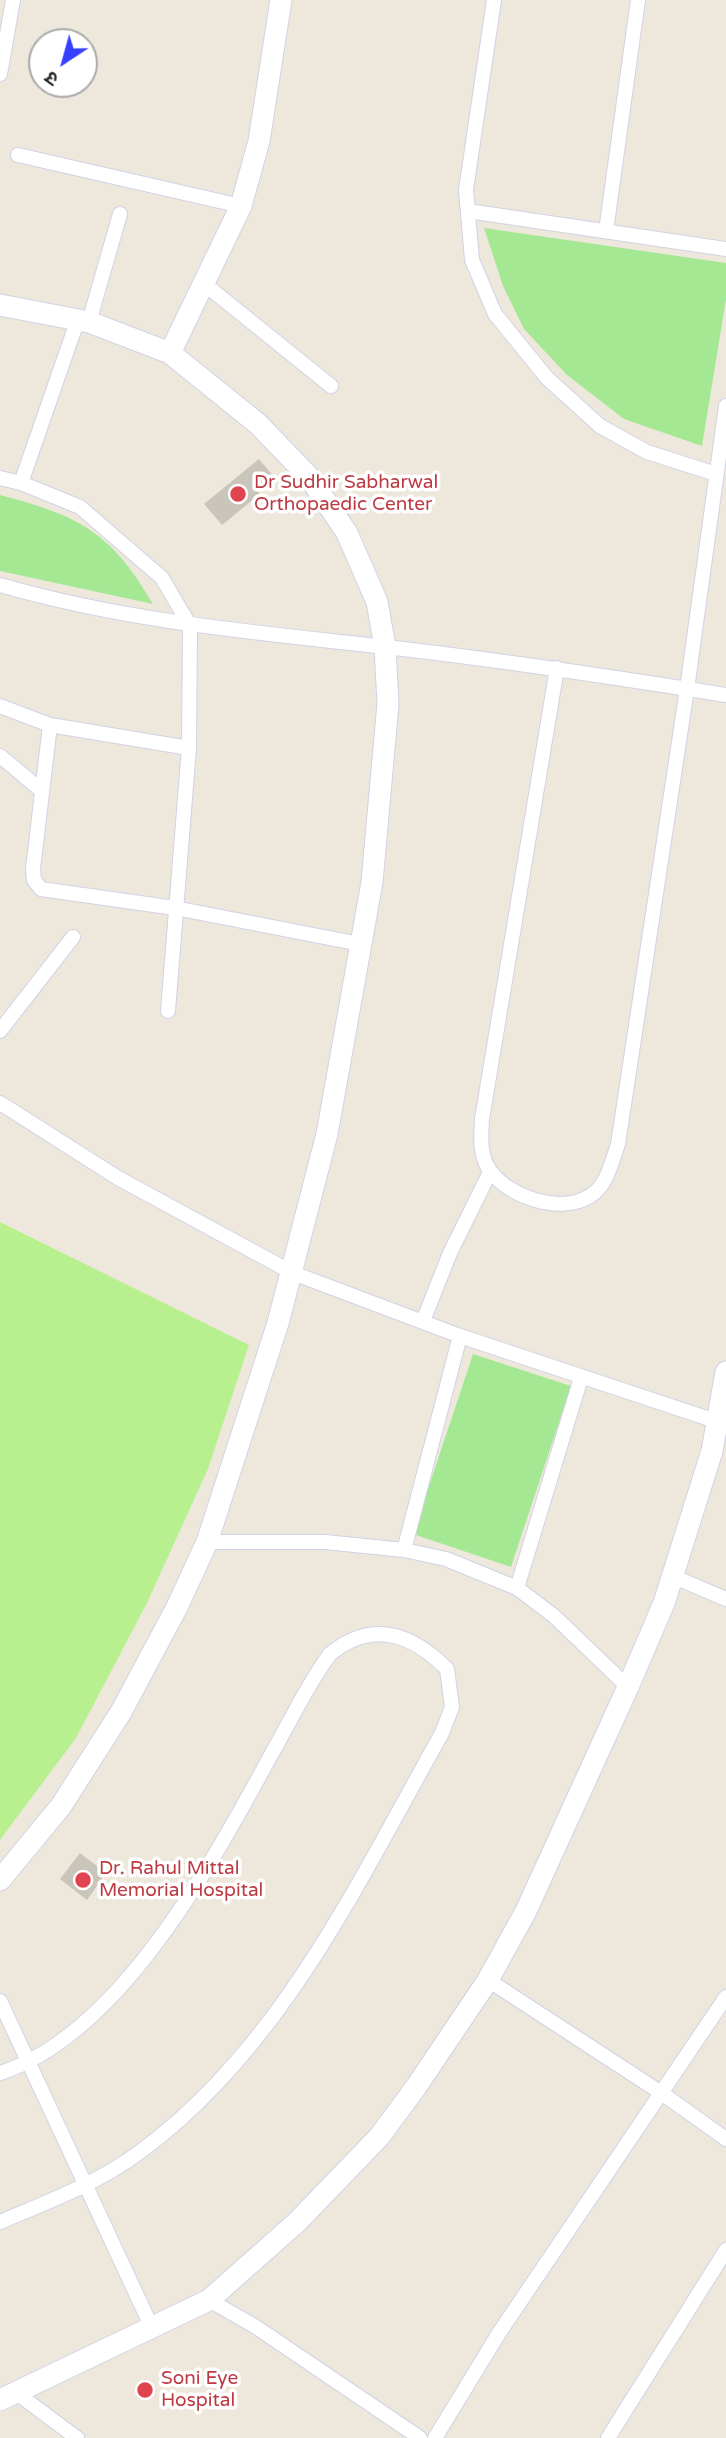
<!DOCTYPE html>
<html>
<head>
<meta charset="utf-8">
<style>
  body { margin:0 }
  #map { position:relative; width:726px; height:2438px; overflow:hidden; background:#eee8dc; font-family:"Varela Round","Noto Sans Devanagari",sans-serif }
  canvas { display:block }
  .north { position:absolute; left:28px; top:28px; width:70px; height:70px; box-sizing:border-box; background:#fff; border:2px solid #aaa; border-radius:50%; rotate:216deg; font-size:19px; font-weight:700; line-height:28px; text-align:center; color:#2b2b2b }
  .north::after { content:''; display:block; margin:auto; width:24px; height:32px; background:#3740ff; clip-path:polygon(50% 0,100% 100%,50% 72%,0 100%) }
</style>
</head>
<body>
<div id="map">
<canvas width="726" height="2438"></canvas>
<div class="north">उ</div>
</div>
<script>
const c = document.querySelector('canvas').getContext('2d');
c.lineJoin = 'round';
function fillPath(path, color) {
  c.fillStyle = color;
  c.fill(path, 'evenodd');
}
function trace(path, color, width, dash) {
  c.strokeStyle = color;
  c.lineWidth = width;
  c.lineCap = dash ? 'butt' : 'round';
  c.setLineDash(dash || []);
  c.stroke(path);
}
function label(font, color, halo, rows, align = 'center') {
  c.font = font + ' "Varela Round",sans-serif';
  c.lineWidth = 7;
  c.setLineDash([]);
  c.textBaseline = 'middle';
  c.strokeStyle = halo;
  c.fillStyle = color;
  for (const [text, x, y, turn = 0] of rows) {
    c.save();
    c.translate(x, y);
    c.rotate((+turn || 0) * Math.PI / 180);
    c.textAlign = isNaN(turn) ? turn : align;
    if (halo) c.strokeText(text, 0, 0);
    c.fillText(text, 0, 0);
    c.restore();
  }
}
const green = new Path2D(`
  M484 228 726 263V299L702 446 624 419 567 375 524 329 503 286Z
  M0 495C80 516 111 532 153 604L0 571Z
  M473 1354 571 1386 511 1567 413 1534Z`);
const pitch = new Path2D(`
  M0 1222 249 1345 208 1469 147 1603 76 1738 0 1840Z`);
const building = new Path2D(`
  M259 459 273 476 257 489 260 494 222 525 204 504Z
  M80 1853 106 1873 87 1900 60 1879Z`);
const street = new Path2D(`
  M494 0 466 190 472 260 495 314 547 378 600 426 647 452 716 474
  M0 74 13 0
  M18 155 241 206
  M468 211 726 249
  M606 231 638 0
  M202 282 331 386
  M89 322 120 214
  M0 478 21 483 80 507 162 578 190 626 189 748 168 1011
  M21 483 78 319
  M0 585C129 622 253 632 386 647 500 660 613 677 726 695
  M557 668 482 1119C481 1137 479 1157 491 1172 511 1198 561 1214 590 1196 607 1186 612 1161 618 1144L687 689 726 406
  M0 706 50 725 189 748
  M50 725 33 869 34 880 41 889 175 908 360 944
  M0 756 42 791
  M0 1031 73 937
  M0 1103 118 1178 293 1273 460 1336 725 1424
  M423 1321 450 1253 490 1172
  M460 1336 404 1550 446 1559 517 1588 581 1378
  M207 1542H325L404 1550
  M672 1576 726 1599
  M517 1588 554 1616 628 1687
  M488 1980 663 2094 726 2139
  M0 2001 152 2328
  M0 2073C121 2034 213 1861 271 1755 290 1722 307 1685 330 1654 372 1620 411 1633 447 1669L452 1707 442 1733C358 1882 280 2051 137 2154 96 2184 47 2202 0 2222
  M209 2300 256 2327 420 2438
  M18 2394 77 2438
  M435 2438 499 2333 726 1997
  M608 2438 726 2250`);
const secondary = new Path2D(`
  M0 305 89 322 170 353 258 424 310 478 347 533 377 602 385 647 388 704 372 882 327 1134 278 1323 207 1542 177 1607 121 1712 61 1806 0 1880
  M170 353 241 206 259 141 281 0
  M0 2400 209 2300 297 2222 379 2137 416 2087 488 1980 526 1911 628 1687 664 1603 712 1451 726 1372`);
const markers = [
  [238,494,9,"#e0444e"],
  [83,1880,9,"#e0444e"],
  [145,2390,9,"#e0444e"]
];
const healthNames = [
  ["Dr Sudhir Sabharwal",254,483],
  ["Orthopaedic Center",254,505],
  ["Dr. Rahul Mittal",99,1869],
  ["Memorial Hospital",99,1891],
  ["Soni Eye",161,2379],
  ["Hospital",161,2401]
];
fillPath(green, '#a5e894');
fillPath(pitch, '#b9f08f');
fillPath(building, '#c9c5bb');
trace(street, '#d1d2e5', 16);
trace(secondary, '#d1d2e5', 23);
trace(street, '#fff', 14);
trace(secondary, '#fff', 21);
for (const [x, y, r, color] of markers) {
  const dot = new Path2D();
  dot.arc(x, y, r, 0, 2 * Math.PI);
  c.fillStyle = color;
  c.fill(dot);
  trace(dot, '#fff', 2.5);
}
label('19px', '#be3a42', '#fff', healthNames, 'left');
</script>
</body>
</html>
